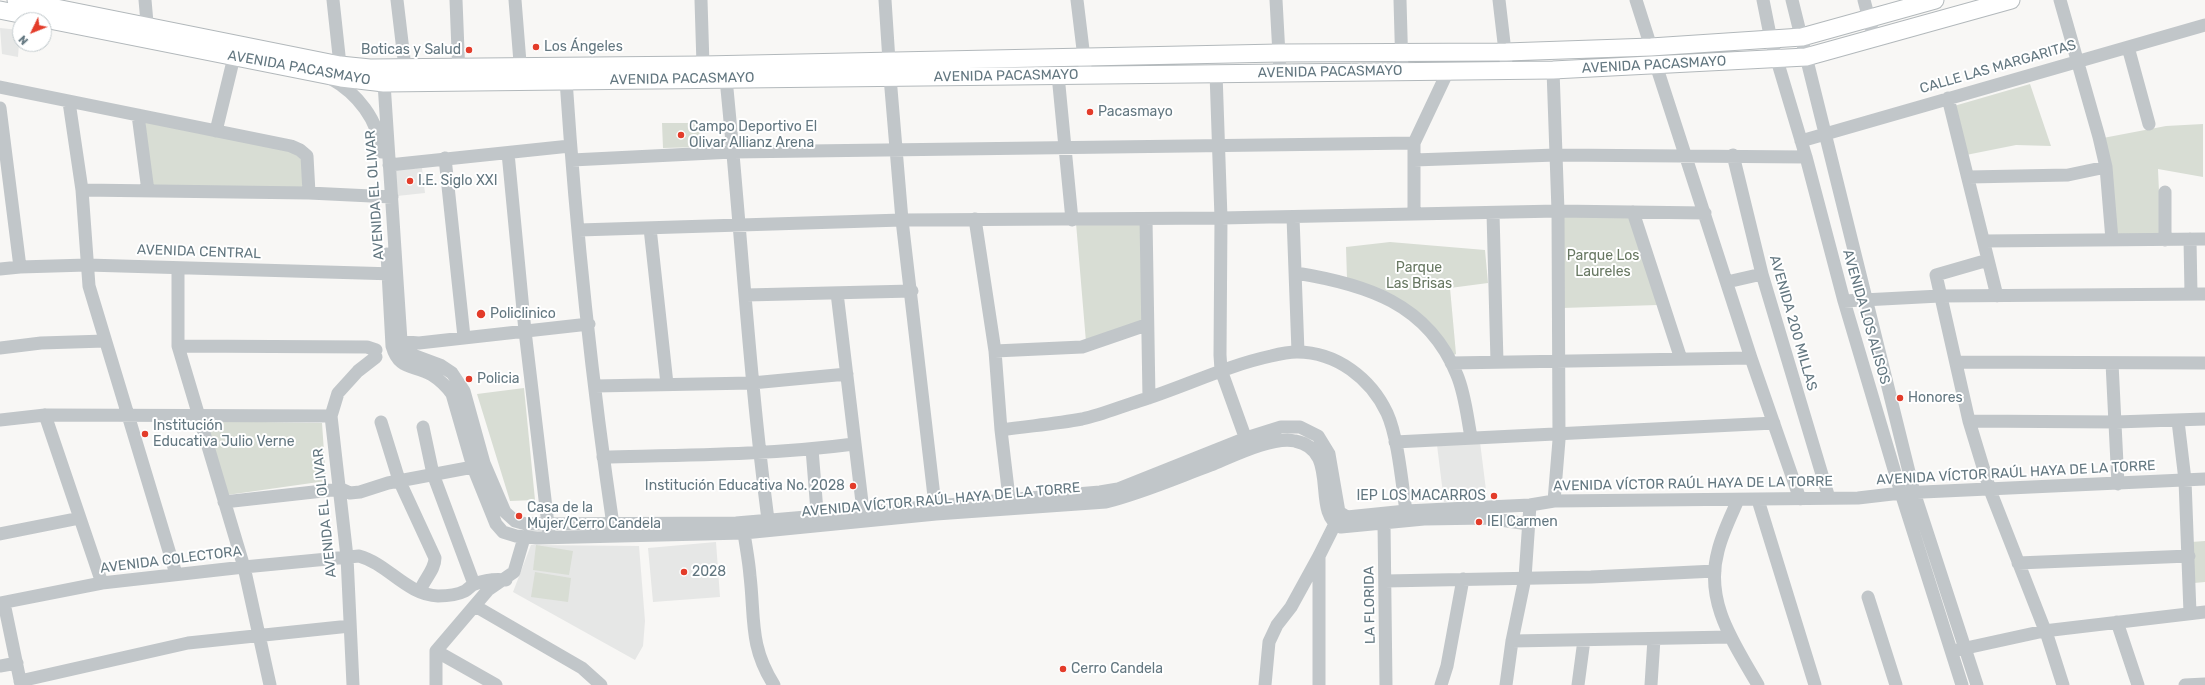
<!DOCTYPE html>
<html>
<head>
<meta charset="utf-8">
<style>
  body { margin:0 }
  #map { position:relative; width:2205px; height:685px; overflow:hidden; background:#f8f7f5; font-family:Rubik,sans-serif }
  canvas { display:block }
  .north { position:absolute; left:12px; top:12px; width:40px; height:40px; box-sizing:border-box; background:#fff; border:1px solid #c1c9cc; border-radius:50%; rotate:227deg; font-size:11px; font-weight:700; line-height:16px; text-align:center; color:#637780 }
  .north::after { content:''; display:block; margin:auto; width:14px; height:18px; background:#e33c2a; clip-path:polygon(50% 0,100% 100%,50% 72%,0 100%) }
</style>
</head>
<body>
<div id="map">
<canvas width="2205" height="685"></canvas>
<div class="north">N</div>
</div>
<script>
const c = document.querySelector('canvas').getContext('2d');
c.lineJoin = 'round';
function fillPath(path, color) {
  c.fillStyle = color;
  c.fill(path, 'evenodd');
}
function trace(path, color, width, dash) {
  c.strokeStyle = color;
  c.lineWidth = width;
  c.lineCap = dash ? 'butt' : 'round';
  c.setLineDash(dash || []);
  c.stroke(path);
}
function label(font, color, halo, rows, align = 'center') {
  c.font = font + ' Rubik,sans-serif';
  c.lineWidth = 4;
  c.setLineDash([]);
  c.textBaseline = 'middle';
  c.strokeStyle = halo;
  c.fillStyle = color;
  for (const [text, x, y, turn = 0] of rows) {
    c.save();
    c.translate(x, y);
    c.rotate((+turn || 0) * Math.PI / 180);
    c.textAlign = isNaN(turn) ? turn : align;
    if (halo) c.strokeText(text, 0, 0);
    c.fillText(text, 0, 0);
    c.restore();
  }
}
const built = new Path2D(`
  M0 28 20 30 18 57 2 54Z
  M422 168 425 193 397 196 395 170Z
  M1480 442 1487 498 1444 502 1437 445Z
  M716 542 720 597 653 602 648 548Z
  M531 545 639 546 645 621 643 646 635 660 513 592Z`);
const green = new Path2D(`
  M2030 84 2051 146 2016 145 1966 155 1954 106Z
  M145 122 297 153 302 161V188L152 185Z
  M662 123H699L700 147 663 148Z
  M2203 124V177L2158 169 2161 237 2117 238 2103 138 2166 126Z
  M1561 214 1631 215 1658 305 1562 308Z
  M1142 222 1143 323 1086 342 1076 223Z
  M1390 242 1485 250 1488 283 1450 288 1456 354 1452 356 1422 318 1347 279 1346 247Z
  M524 388 535 500 510 501 477 394Z
  M204 421 322 423 326 481 227 495Z
  M2205 541V582L2194 583 2191 542Z
  M536 545 573 551 569 575 533 570Z
  M535 572 571 578 568 602 531 597Z`);
const minor = new Path2D(`
  M145 0 148 34
  M333 0 341 74
  M397 0 406 76
  M456 0 459 76
  M515 0 521 75
  M701 0 703 65
  M885 0 889 61
  M1077 0 1085 66
  M1276 0 1280 73
  M1400 0 1402 71
  M1499 0 1506 60
  M1636 0 1651 47
  M1763 0 1771 40 1806 157 1844 301 1901 493 1962 685
  M1792 0 1914 492 1977 685
  M1864 0 1874 38
  M2060 0 2099 137 2106 167 2112 240
  M2128 47 2149 124
  M1656 65 1751 358 1800 499
  M1553 70 1558 211 1559 440 1554 501
  M1216 73 1221 218 1220 355 1221 370 1248 445
  M1058 75 1072 220
  M890 77 902 220 935 505
  M330 78C357 93 379 120 381 152
  M726 79C741 228 749 378 769 527
  M566 80C576 231 592 383 614 532
  M384 83 401 341 405 352 440 365 452 373 464 391 484 463 505 512 515 521 526 524 736 523 1100 492 1118 489 1246 438 1281 427H1300L1318 436 1329 454 1339 512 1347 517 1406 511 1530 505 1554 501 1858 498 1901 493 2205 479
  M0 87 291 146 300 150 307 156 309 193
  M1948 98 1997 296
  M69 102 82 190 89 286 176 574
  M0 108 20 267
  M138 115 148 191
  M216 131 234 57
  M1801 141 2205 25
  M508 153 525 331 549 533
  M1733 155 1762 274 1829 498
  M445 158 464 337
  M572 160 733 152 1414 143
  M1414 160 1556 155 1806 157
  M389 165 570 146
  M1969 177 2068 175 2106 167
  M82 190 309 193 392 197
  M2165 192V240
  M1633 212 1681 359
  M1414 213V143L1448 71
  M1493 213 1497 362
  M1293 217 1298 352
  M975 219 995 351 1001 430 1010 506
  M1146 219 1149 398
  M650 228 667 384
  M579 230 902 220 1221 218 1558 211 1705 213
  M2190 239 2191 294
  M1984 241 2205 239
  M387 254 392 346C399 371 414 364 432 375 440 380 447 387 452 394L473 467 496 524 503 532 516 536 537 538 744 533 936 514 1106 502C1142 493 1176 478 1211 465 1233 456 1273 436 1295 441 1342 450 1310 513 1341 527L1424 519 1487 518 1528 524
  M1988 260 1936 275 1969 421 1990 490 2048 638 2063 685
  M178 268V346L244 567 270 685
  M0 269 20 267 87 265 395 274
  M1296 273C1365 284 1428 303 1457 375 1465 394 1467 416 1471 437
  M1727 282 1762 274
  M837 293 864 519
  M746 295 912 291
  M1844 301 1940 296 2205 294
  M394 341 419 343 589 324
  M178 346 367 347 376 350
  M0 348 41 343 105 341
  M995 351 1082 347 1146 325
  M1957 362 2205 363
  M1451 363 1751 358
  M2112 363 2118 484
  M595 386 752 383 847 374
  M45 415 102 583
  M0 420 45 415 331 416
  M1969 421 2116 422 2205 419
  M2178 421 2185 480 2190 613
  M381 422 399 480 435 558C435 570 424 579 420 591
  M423 427 433 474 474 584
  M1001 430C1028 426 1055 424 1082 419 1101 415 1120 407 1139 401 1184 387 1225 366 1271 356 1279 354 1289 352 1297 352 1337 352 1371 379 1387 413 1398 437 1402 484 1406 511
  M1395 442 1774 423
  M812 449 818 524
  M603 457C686 455 771 455 854 444
  M1738 500C1731 516 1722 534 1718 551 1704 602 1734 643 1758 685
  M1758 500 1815 685
  M224 502 341 489 350 493 360 492 388 483 473 467
  M1384 523 1386 685
  M744 533C746 547 749 562 750 576 755 618 749 646 774 685
  M0 534 80 518
  M2018 563 2189 556
  M1385 581 1591 577 1715 571
  M1868 597 1896 685
  M0 603 102 583 244 567 359 556C388 564 407 595 438 596 447 596 457 595 465 591 469 589 471 585 475 584 485 580 496 579 506 580
  M4 603 21 685
  M475 606 582 668 601 685
  M2117 622 2138 685
  M1512 641 1731 637
  M1957 650 2044 631 2205 612
  M436 651 496 685
  M0 666 17 663
  M20 681 188 643 350 626
  M353 685 347 557 331 416 338 393 358 371 376 357
  M436 685V651L488 590 514 572 524 538
  M1265 685 1269 642 1277 625 1291 607 1319 556 1335 524
  M1319 685V556
  M1441 685 1447 666 1463 579
  M1506 685 1512 641 1525 578 1530 505
  M1578 685 1584 640
  M1651 685 1654 639
  M2185 685 2205 684`);
const major = new Path2D(`
  M16 0 340 65 370 68 703 65 1279 53 1506 52 1651 47 1802 37 1935 0
  M0 10 341 78 384 83 1553 70 1806 57 2011 0`);
const markers = [
  [536,47,4,"#e33c2a"],
  [469,50,4,"#e33c2a"],
  [1090,112,4,"#e33c2a"],
  [681,135,4,"#e33c2a"],
  [410,181,4,"#e33c2a"],
  [481,314,5,"#e33c2a"],
  [469,379,4,"#e33c2a"],
  [1900,398,4,"#e33c2a"],
  [145,434,4,"#e33c2a"],
  [853,486,4,"#e33c2a"],
  [1494,496,4,"#e33c2a"],
  [519,516,4,"#e33c2a"],
  [1479,522,4,"#e33c2a"],
  [684,572,4,"#e33c2a"],
  [1063,669,4,"#e33c2a"]
];
const poiNames = [
  ["Los Ángeles",544,47],
  ["Boticas y Salud",461,50,"right"],
  ["Pacasmayo",1098,112],
  ["Campo Deportivo El",689,127],
  ["Olivar Allianz Arena",689,143],
  ["I.E. Siglo XXI",418,181],
  ["Policlinico",490,314],
  ["Policia",477,379],
  ["Honores",1908,398],
  ["Institución",153,426],
  ["Educativa Julio Verne",153,442],
  ["Institución Educativa No. 2028",845,486,"right"],
  ["IEP LOS MACARROS",1486,496,"right"],
  ["Casa de la",527,508],
  ["Mujer/Cerro Candela",527,524],
  ["IEI Carmen",1487,522],
  ["2028",692,572],
  ["Cerro Candela",1071,669]
];
const streetNames = [
  ["AVENIDA PACASMAYO",1654,65,-3],
  ["CALLE LAS MARGARITAS",1998,67,-16],
  ["AVENIDA PACASMAYO",299,68,10],
  ["AVENIDA PACASMAYO",1330,72,-1],
  ["AVENIDA PACASMAYO",1006,76,-1],
  ["AVENIDA PACASMAYO",682,79,-1],
  ["AVENIDA EL OLIVAR",375,195,-94],
  ["AVENIDA CENTRAL",199,252,2],
  ["AVENIDA LOS ALISOS",1866,317,74],
  ["AVENIDA 200 MILLAS",1793,323,74],
  ["AVENIDA VÍCTOR RAÚL HAYA DE LA TORRE",2016,473,-3],
  ["AVENIDA VÍCTOR RAÚL HAYA DE LA TORRE",1693,484,-1],
  ["AVENIDA VÍCTOR RAÚL HAYA DE LA TORRE",941,500,-5],
  ["AVENIDA EL OLIVAR",325,513,-96],
  ["AVENIDA COLECTORA",171,560,-7],
  ["LA FLORIDA",1370,605,-91]
];
const parkNames = [
  ["Parque Los",1603,256],
  ["Laureles",1603,272],
  ["Parque",1419,268],
  ["Las Brisas",1419,284]
];
fillPath(built, '#e6e7e6');
fillPath(green, '#d8ddd4');
trace(major, '#b2b8bb', 19);
trace(minor, '#c1c6c9', 13);
trace(major, '#fff', 17);
for (const [x, y, r, color] of markers) {
  const dot = new Path2D();
  dot.arc(x, y, r, 0, 2 * Math.PI);
  c.fillStyle = color;
  c.fill(dot);
  trace(dot, '#fff', 1.5);
}
label('14px', '#637780', '#fff', poiNames, 'left');
label('14px', '#637780', '#fff', streetNames);
label('14px', '#687862', '#fff', parkNames);
</script>
</body>
</html>
